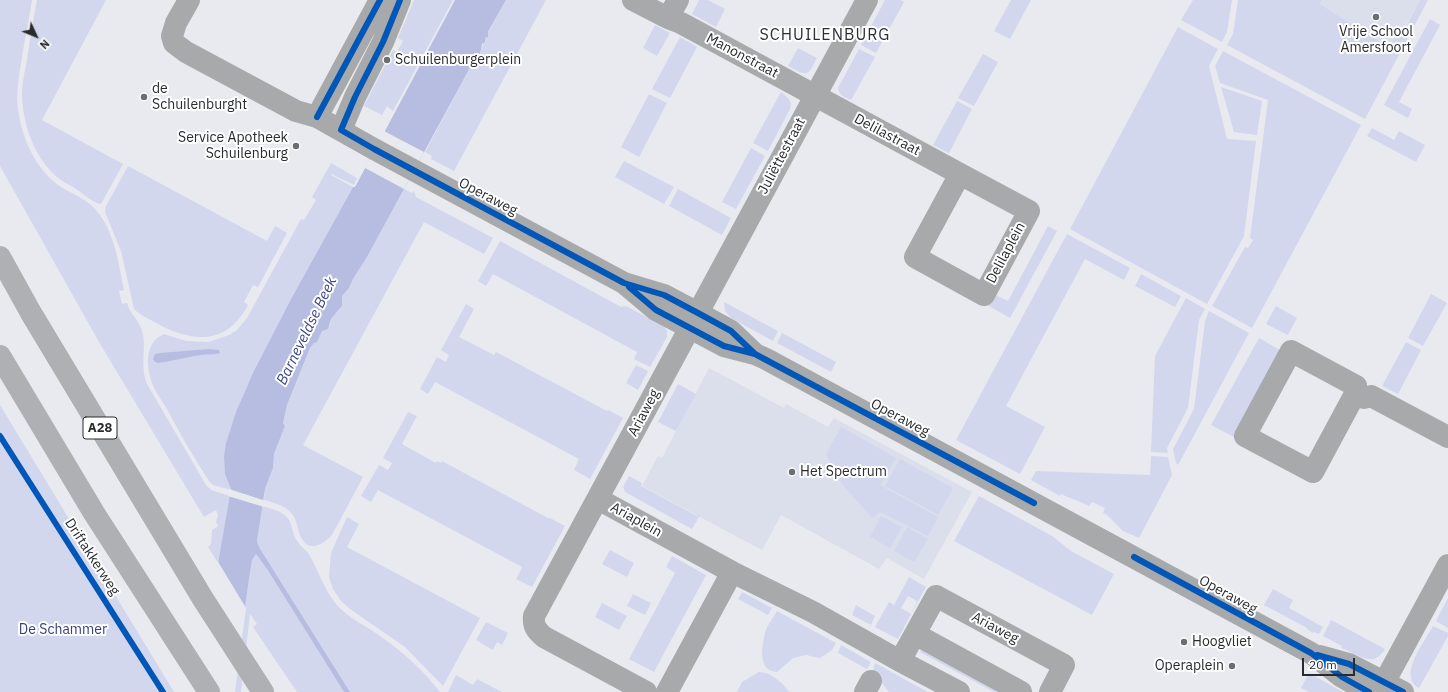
<!DOCTYPE html>
<html>
<head>
<meta charset="utf-8">
<style>
  body { margin:0 }
  #map { position:relative; width:1448px; height:692px; overflow:hidden; background:#e8eaf0; font-family:"IBM Plex Sans",sans-serif }
  canvas { display:block }
  .north { position:absolute; left:16px; top:16px; width:40px; height:40px; -webkit-text-stroke:3px #fff; paint-order:stroke; rotate:134deg; font-size:11px; font-weight:700; line-height:16px; text-align:center; color:#2a2b2f }
  .north::after { content:''; display:block; margin:auto; width:14px; height:18px; background:#2a2b2f; clip-path:polygon(50% 0,100% 100%,50% 72%,0 100%) }
  .scale { position:absolute; left:1302px; top:658px; width:53px; height:18px; box-sizing:border-box; border:2px solid #2a2b2f; border-top:0; padding-left:5px; font-size:12px; line-height:14px; white-space:nowrap; color:#2a2b2f; -webkit-text-stroke:3px #fff; paint-order:stroke }
</style>
</head>
<body>
<div id="map">
<canvas width="1448" height="692"></canvas>
<div class="north">N</div>
<div class="scale">20 m</div>
</div>
<script>
const c = document.querySelector('canvas').getContext('2d');
c.lineJoin = 'round';
function fillPath(path, color) {
  c.fillStyle = color;
  c.fill(path, 'evenodd');
}
function trace(path, color, width, dash) {
  c.strokeStyle = color;
  c.lineWidth = width;
  c.lineCap = dash ? 'butt' : 'round';
  c.setLineDash(dash || []);
  c.stroke(path);
}
function label(font, color, halo, rows, align = 'center') {
  c.font = font + ' "IBM Plex Sans",sans-serif';
  c.lineWidth = 4;
  c.setLineDash([]);
  c.textBaseline = 'middle';
  c.strokeStyle = halo;
  c.fillStyle = color;
  for (const [text, x, y, turn = 0] of rows) {
    c.save();
    c.translate(x, y);
    c.rotate((+turn || 0) * Math.PI / 180);
    c.textAlign = isNaN(turn) ? turn : align;
    if (halo) c.strokeText(text, 0, 0);
    c.fillText(text, 0, 0);
    c.restore();
  }
}
const built = new Path2D(`
  M1322 0H1420L1403 30 1398 33 1390 47 1320 4Z
  M709 368 784 408 786 404 828 427 834 418 972 492 924 579 887 558 879 569 781 515 762 550 642 486 658 456 662 458Z`);
const green = new Path2D(`
  M0 0H32C29 19 25 38 22 57 19 77 15 95 19 115 24 144 39 175 66 190 79 197 91 202 100 215 115 236 119 265 124 290L119 291 122 304 127 303C130 315 140 320 143 334 146 351 140 367 147 384L206 485 211 490 230 496 218 563 208 547 211 544 212 530 218 526 216 522 218 515 216 510 204 517 99 342 0 166Z
  M37 0H106L42 120 123 164 101 204C94 204 80 191 73 187 39 172 22 128 22 93 22 82 25 71 27 60 30 40 33 20 37 0Z
  M414 0H453L393 111 387 106 382 115 364 106 393 50 397 52 403 41 398 38Z
  M506 0H546L454 171 431 159 432 156 425 152 472 64 474 62 479 63 481 60 479 55C482 49 483 44 485 38H487L488 33Z
  M699 0H708L725 9 716 27 692 14Z
  M885 0H901L904 2 876 53 861 45Z
  M1011 0H1031L1010 39 994 31Z
  M1193 0H1232L1227 32 1222 42 1181 20Z
  M1238 0H1322L1320 4 1389 47 1398 33 1404 30 1420 0H1428L1365 119 1227 45 1233 34Z
  M1430 19 1440 25 1399 102 1412 109 1408 118 1384 105Z
  M655 25 670 33 657 56 643 48Z
  M1178 27 1218 49 1209 66 1227 139 1256 141 1244 236 1207 304 1070 229Z
  M680 37 697 47 670 98 652 89Z
  M798 48 817 58C807 78 807 76 788 66Z
  M859 49 875 57 851 100C845 97 839 96 838 88Z
  M1223 51 1361 125 1252 328 1212 306 1245 247 1248 248 1253 240 1250 238 1268 100 1220 83 1215 66Z
  M983 54 998 62 974 106 958 98Z
  M1221 87 1262 101 1257 135 1234 132Z
  M781 92 789 99 791 104 790 109 768 151 753 143Z
  M649 94 667 103 639 157 621 147Z
  M957 101 972 109 949 153 933 145Z
  M1372 128 1394 140 1399 131 1425 145 1416 162 1367 136Z
  M751 148 765 156 736 209 722 202Z
  M624 161 674 187 664 204 615 177Z
  M331 163 357 178 354 185 331 174V175L353 187 291 299 245 391 230 431 226 443 231 490 213 485 209 481C194 458 180 434 167 409 161 399 152 388 150 376 146 360 147 341 164 334L186 341 209 342 229 335 237 330 247 318 301 219 304 220 316 200 312 197Z
  M128 166 267 241 275 226 287 233 258 287 253 285 244 302 248 305C227 345 194 343 158 324 150 319 141 316 134 309L121 251 105 212 106 206Z
  M404 189 412 193 414 191 416 197 493 238 484 254 424 222 303 445 363 477 332 535C322 546 307 553 300 535 297 528 297 520 292 514 285 505 274 503 264 500L265 489 273 468 274 454 285 426 283 423 287 405 310 348 322 331 330 325 331 319 342 306V296L349 288 353 279 367 257Z
  M678 189 731 218 722 235 669 206Z
  M1048 226 1057 231 1010 318 987 305 993 294 1008 301Z
  M1067 234 1130 268 1124 280 1085 259 1006 406 1045 427 1020 474 956 440Z
  M500 241 621 307 626 306 664 326 667 331V337L650 367 634 359 637 352 493 274 486 286 478 281Z
  M1141 274 1181 296 1175 307 1135 286Z
  M1431 294 1447 303 1423 346 1408 338Z
  M1186 298 1205 309 1199 320 1188 408 1167 448 1168 453 1151 452 1155 356Z
  M724 302 778 331 773 341 731 318 725 311Z
  M466 304 474 309 459 337 494 355 496 352 607 411 608 410 623 418 590 479 574 470 579 459 435 382 428 394 420 389 437 357 446 362 449 355 441 350Z
  M1276 306 1297 318 1288 335 1266 324Z
  M1209 311 1249 333 1178 465 1176 463 1173 449 1194 409 1205 321Z
  M782 333 836 362 831 372 777 343Z
  M1259 338 1280 350 1234 437 1211 425Z
  M1406 342 1421 350 1398 394 1382 386Z
  M636 365 648 371 638 390 626 383Z
  M678 384 696 394 676 431 658 422Z
  M0 405 174 692H0Z
  M408 412 417 416 402 444 436 463 437 461 441 463 442 461 548 518H550L565 526 532 587 516 579 522 567 378 490 371 502 361 496 379 465 388 470 392 463 383 458Z
  M841 427 896 458 880 485 938 517 928 536 880 512 872 518 843 485 826 454Z
  M1151 456 1168 457 1172 475 1139 538 1123 531 1107 515 1103 513 1105 508 1092 502 1089 506C1080 501 1071 499 1061 494L1060 496 1031 480 1036 471 1150 475Z
  M900 459 953 488 938 515 885 486Z
  M629 476 642 483 641 486 697 516 699 514 700 515 692 529 625 492 623 487Z
  M979 496 1052 536 1071 551 1114 574 1092 615 954 541Z
  M262 506C273 509 288 512 291 525 293 531 294 537 298 542 301 547 307 550 310 556 319 572 324 589 336 604 348 618 365 625 380 636 403 652 423 670 440 692H350L259 547 257 541Z
  M881 516 902 527 890 548 870 537Z
  M347 517 359 524 347 547 480 618 443 686 405 647 350 609 341 601 333 589 329 577 331 553Z
  M907 527 928 539 914 562 894 551Z
  M610 550 634 563 627 577 602 564Z
  M256 554 267 569 344 692H297L253 627 257 624 250 614 241 692H233L250 572 252 560Z
  M672 556 706 575 654 672 629 659 675 573 666 567Z
  M909 577 926 587 912 612 917 601 908 596 901 608 911 614 898 639 875 627 889 602 894 605Z
  M1273 589 1293 600 1289 608 1323 627 1319 634 1314 632 1313 633 1307 629V628L1264 605Z
  M742 592 772 608 768 615 738 599Z
  M633 594 651 603 645 615 627 606Z
  M1448 598V628L1436 621Z
  M602 603 627 616 619 630 595 617Z
  M856 605 875 616 871 625 852 615Z
  M777 611 836 643 832 650 820 658 806 655 793 658 777 672C757 671 762 646 765 633 767 626 773 618 777 611Z
  M1331 620 1385 649C1375 665 1366 659 1352 653 1349 651 1346 650 1341 648L1342 646 1323 636Z
  M486 622 508 633 502 645 497 642 493 650 476 640Z
  M1433 626 1448 633V636L1419 688C1397 676 1425 641 1433 626Z
  M841 645 871 662 867 669 838 653Z
  M923 647 1007 692H994L920 652Z
  M875 663 928 692H889L873 672Z
  M759 672C771 672 783 683 789 692H737L742 682Z
  M1309 673 1343 692H1309L1301 688Z
  M456 675 473 685 477 679 502 692H448Z`);
const water = new Path2D(`
  M455 0H506L488 32V37L485 38V42L482 44 481 50 479 55 481 60 479 63 477 62 472 64 367 257 353 279 349 288 342 296V306L331 319 328 329 322 331 317 342 314 343 310 348 287 405 283 423 285 426 274 454 273 468 265 489 257 541 259 547 350 692H344L267 569 256 554 252 560 250 572 233 692 215 580 231 489 225 474 224 456 226 443 236 412 253 373 291 299 353 187H355Z
  M209 349 219 350 220 353C215 355 207 354 201 355 187 357 172 361 158 363L155 362 153 359 155 354 160 353Z`);
const pier = new Path2D(`
  M384 131 424 152 404 189 365 168Z
  M229 489 266 501 264 507 228 496Z
  M217 560 246 608 235 692H197L202 661 210 577 212 575 214 576Z`);
const minor = new Path2D(`
  M189 0 176 23 172 36 174 43 186 52 296 111 317 117 374 149 624 283 664 295 698 313 731 331 755 354
  M633 0 668 18 678 0
  M668 18 681 23 960 174
  M317 117 380 0
  M341 130 355 97 383 42 400 0
  M960 174 1029 211 984 295 915 257Z
  M624 283 656 310 724 346 755 354 766 359 1311 653 1342 677 1369 692
  M1291 351 1356 386 1355 394 1313 472 1245 436Z
  M1355 394 1364 398 1371 396 1448 437
  M598 499 732 572 667 692
  M732 572 813 612 900 661 959 692
  M915 634 1021 692
  M1320 656 1349 664 1403 692
  M900 661 936 596 1064 665 1050 692
  M646 692 544 637C536 630 533 626 534 616L867 0
  M865 692 871 681
  M1379 692 1448 565`);
const highway = new Path2D(`
  M0 257 31 313 203 599 263 692
  M0 356 94 513 209 692`);
const cycleway = new Path2D(`
  M400 0 383 42 355 97 341 130 374 149 624 283 664 295 698 313 731 331 755 354
  M317 117 380 0
  M629 287 656 310 724 346 755 354 1034 503
  M0 436 163 692
  M1134 557 1311 653 1342 677 1369 692
  M1317 655 1349 664 1403 692`);
const markers = [
  [1376,17,4,"#6c6e73"],
  [387,60,4,"#6c6e73"],
  [144,97,4,"#6c6e73"],
  [296,146,4,"#6c6e73"],
  [792,472,4,"#6c6e73"],
  [1184,642,4,"#6c6e73"],
  [1232,666,4,"#6c6e73"]
];
const shields = [
  [100,428,34]
];
const shieldNames = [
  ["A28",100,428]
];
const poiNames = [
  ["Vrije School",1376,32,"center"],
  ["Amersfoort",1376,48,"center"],
  ["Schuilenburgerplein",395,60],
  ["de",152,89],
  ["Schuilenburght",152,105],
  ["Service Apotheek",288,138,"right"],
  ["Schuilenburg",288,154,"right"],
  ["Het Spectrum",800,472],
  ["Hoogvliet",1192,642],
  ["Operaplein",1224,666,"right"]
];
const streetNames = [
  ["Manonstraat",742,56,28],
  ["Delilastraat",887,135,28],
  ["Juliëttestraat",782,156,-62],
  ["Operaweg",488,197,28],
  ["Delilaplein",1006,253,-62],
  ["Ariaweg",644,413,-62],
  ["Operaweg",900,418,28],
  ["Ariaplein",636,520,29],
  ["Driftakkerweg",92,557,57],
  ["Operaweg",1228,595,29],
  ["Ariaweg",995,628,28]
];
const parkNames = [
  ["De Schammer",63,630]
];
const waterNames = [
  ["Barneveldse Beek",307,331,-64]
];
const quarterNames = [
  ["SCHUILENBURG",825,35]
];
fillPath(built, '#dbdeeb');
fillPath(green, '#d2d7ee');
fillPath(water, '#b6bde1');
fillPath(pier, '#e8eaf0');
trace(minor, '#a7a9ab', 22);
trace(highway, '#afb0b4', 22);
trace(cycleway, '#0057b8', 6);
for (const [x, y, r, color] of markers) {
  const dot = new Path2D();
  dot.arc(x, y, r, 0, 2 * Math.PI);
  c.fillStyle = color;
  c.fill(dot);
  trace(dot, '#fff', 1.5);
}
for (const [x, y, w] of shields) {
  const box = new Path2D();
  box.roundRect(x - w / 2, y - 11, w, 22, 3);
  c.fillStyle = '#fff';
  c.fill(box);
  trace(box, '#2a2b2f', 1);
}
label('bold 13px', '#2a2b2f', null, shieldNames);
label('14px', '#2a2b2f', '#fff', poiNames, 'left');
label('14px', '#2a2b2f', '#fff', streetNames);
label('14px', '#39407d', '#fff', parkNames);
label('italic 15px', '#3e4683', '#fff', waterNames);
c.letterSpacing = '1px';
label('16px', '#2c2e38', '#fff', quarterNames);
c.letterSpacing = '0px';
</script>
</body>
</html>
